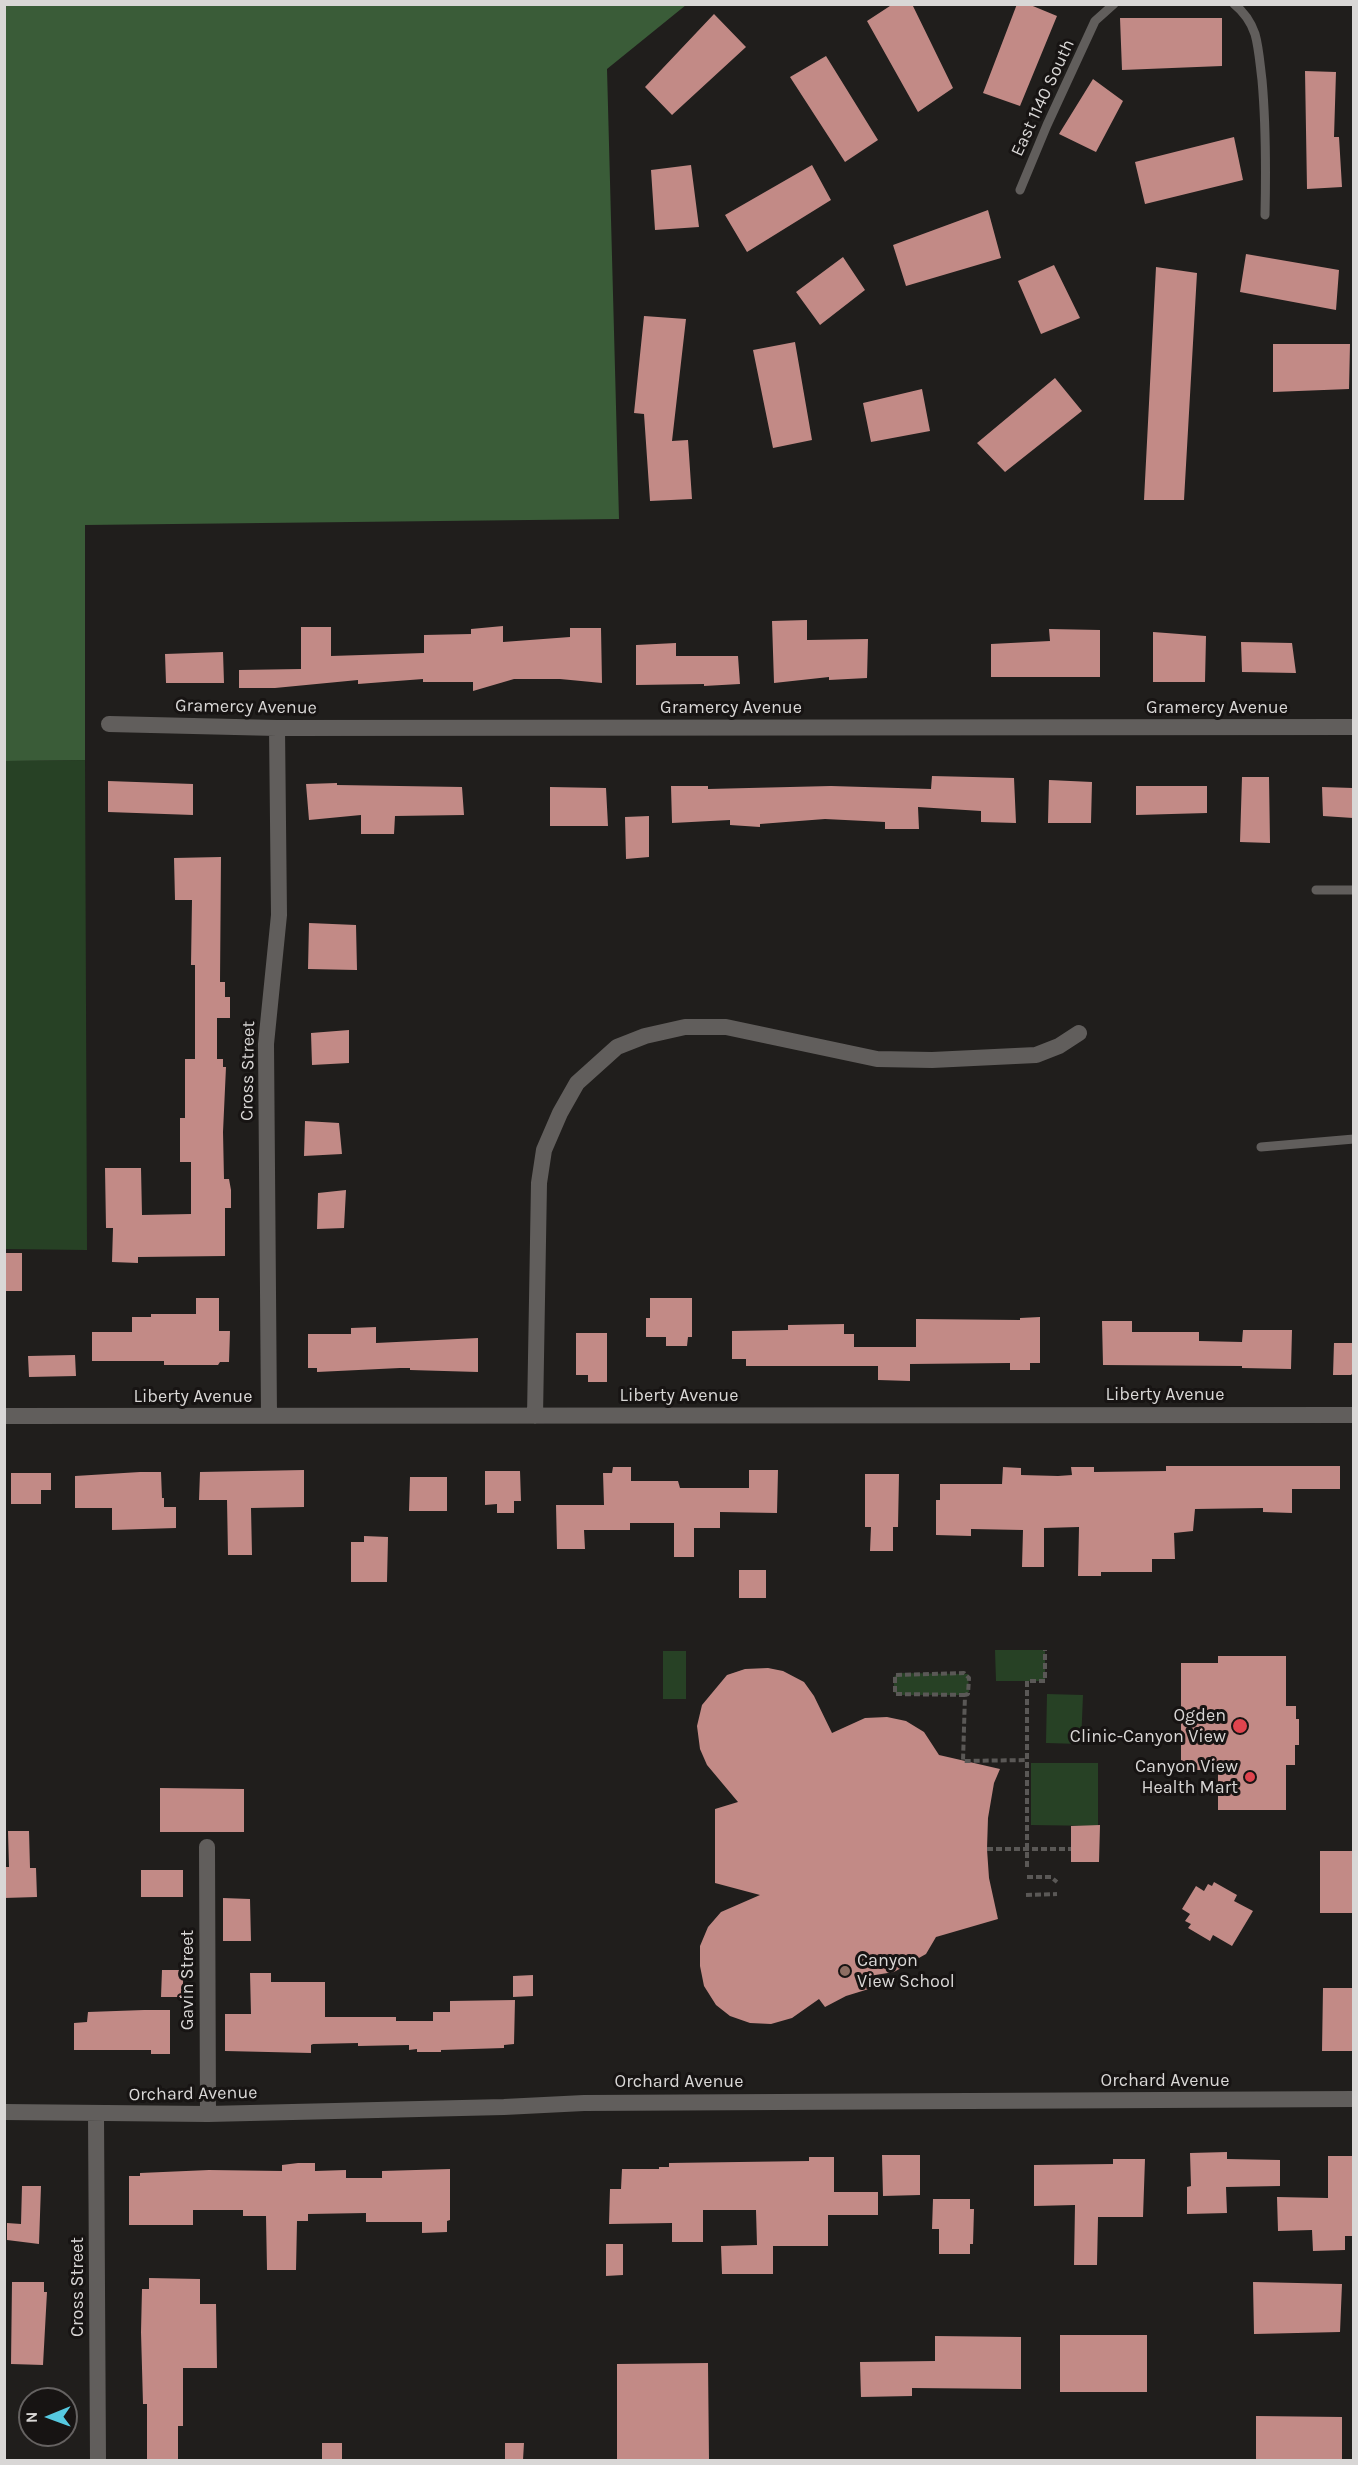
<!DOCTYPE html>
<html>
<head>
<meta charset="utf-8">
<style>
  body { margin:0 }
  #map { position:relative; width:1358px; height:2465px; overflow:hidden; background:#201e1c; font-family:Karla,sans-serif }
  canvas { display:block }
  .frame { position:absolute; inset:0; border:6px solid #d9d7d6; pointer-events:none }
  .north { position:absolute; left:18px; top:2387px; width:60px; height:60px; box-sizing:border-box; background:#171413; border:2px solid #656261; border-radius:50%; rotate:269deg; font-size:16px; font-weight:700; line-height:24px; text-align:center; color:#d9d7d6 }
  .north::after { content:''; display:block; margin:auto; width:21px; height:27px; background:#56c9e0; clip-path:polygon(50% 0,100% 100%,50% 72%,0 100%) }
</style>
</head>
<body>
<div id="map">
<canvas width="1358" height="2465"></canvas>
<div class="frame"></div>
<div class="north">N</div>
</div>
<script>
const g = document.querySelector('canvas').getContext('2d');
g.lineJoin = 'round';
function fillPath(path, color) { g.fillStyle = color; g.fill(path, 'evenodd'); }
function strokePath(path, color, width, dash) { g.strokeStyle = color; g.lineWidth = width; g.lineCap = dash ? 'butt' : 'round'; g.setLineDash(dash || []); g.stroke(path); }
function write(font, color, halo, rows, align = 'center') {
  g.font = font + ' Karla,sans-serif'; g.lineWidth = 6; g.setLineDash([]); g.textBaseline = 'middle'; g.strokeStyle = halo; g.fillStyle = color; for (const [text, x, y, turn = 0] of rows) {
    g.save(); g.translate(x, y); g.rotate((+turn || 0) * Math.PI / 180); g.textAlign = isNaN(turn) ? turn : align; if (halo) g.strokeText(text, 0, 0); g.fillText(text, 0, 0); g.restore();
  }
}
fillPath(new Path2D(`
  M85,760L87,1250L5,1249L4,761Z
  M995,1650H1045V1681H996Z
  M663,1651H686V1699H663Z
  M898,1673L968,1674L969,1692L965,1695H898L894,1692V1677Z
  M1047,1694L1083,1695L1081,1744L1046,1743Z
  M1031,1763H1098V1826L1031,1825Z`), '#274125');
fillPath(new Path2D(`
  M5,4L686,5L607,69L619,519L85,525V760L5,761Z`), '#3a5c38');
fillPath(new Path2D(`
  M893,4H912L953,88L918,112L867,21Z
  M1017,4H1028L1057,16L1020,106L983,93Z
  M714,14L746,47L672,115L645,87Z
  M1120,18H1222V66L1122,70Z
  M826,56L878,140L845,162L790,77Z
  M1305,71L1336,72L1334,137H1339L1342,187L1307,189Z
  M1093,79L1123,101L1096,152L1059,134Z
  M1234,137L1243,180L1145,204L1135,162Z
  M691,165L699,227L655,230L651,170Z
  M812,165L831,200L747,252L725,215Z
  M988,210L1001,258L906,286L893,245Z
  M1246,254L1339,270L1336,310L1240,292Z
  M843,257L865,290L820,325L796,292Z
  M1054,265L1080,318L1041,334L1018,281Z
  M1156,267L1197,273L1184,500H1144Z
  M644,316L686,319L672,441L688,440L692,499L650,501L644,414L634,413Z
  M795,342L812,440L773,448L753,350Z
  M1273,344H1350L1349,389L1273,392Z
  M1055,378L1082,411L1005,472L977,443Z
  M922,389L930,431L871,442L863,403Z
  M807,620V640L868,639L867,678L829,680V677L774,683L772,621Z
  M503,626V642L570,637V628H601L602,683L560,679H514L473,691V682H423V679L358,684V680L275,688H239V670L301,669V627H331V656L424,653V635L471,634V629Z
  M1049,629L1100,630V677H991V644L1050,641Z
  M1153,632L1206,636L1205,682H1153Z
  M1241,642L1292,643L1296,673L1242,672Z
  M676,643V656H738L740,684L704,686V684L636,685V645Z
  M223,652L224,683H166L165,654Z
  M932,776L1014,778L1016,823L981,822V811L918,807L919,829H885V822L825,819L760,824V827L730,825V820L672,823L671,786H708V789L831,786L931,789Z
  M1242,777H1269L1270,843L1240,842Z
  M1049,780L1092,782L1091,823H1048Z
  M108,781L193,784V815L108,812Z
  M337,783V785L462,787L464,815L395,816L394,834H361V815L309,820L306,784Z
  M1136,786H1207V813L1136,815Z
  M550,787L606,788L608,826H550Z
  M1322,787L1353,788V818L1323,816Z
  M649,816V857L626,859L625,817Z
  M221,857L220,982H225V997H230V1018H217V1059H223V1067H226L223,1132L224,1179H229L231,1190V1208H225V1256L138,1257V1263L112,1262L113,1228H106L105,1168H141L142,1215L191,1214V1162H180V1118H185V1059H195V965H191L192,900H175L174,858Z
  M309,923L356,925L357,970L308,969Z
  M349,1030V1063L312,1065L311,1033Z
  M305,1121L339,1123L342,1154L304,1156Z
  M346,1190L344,1228L317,1229L318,1193Z
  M4,1253H22V1291H4Z
  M196,1298H219V1331H230L229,1362H220L218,1365H164V1361H92V1332H132V1317H151V1314H196Z
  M650,1298H692V1337H688L687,1346H666V1337H646V1318H650Z
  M1040,1317V1363H1030V1370H1010V1363L910,1364V1381L878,1380V1366H746V1359H732V1331L788,1330V1325L844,1324V1334H854V1347H916V1319L1020,1320V1318Z
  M1102,1321H1132V1332H1199V1341L1242,1342L1243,1330H1292L1291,1369L1242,1368V1366L1103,1365Z
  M376,1327V1343L478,1338V1372L410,1370V1368H400L317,1372V1368H308V1334H351V1328Z
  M576,1333H607V1382H588V1375H576Z
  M1334,1343H1353V1373L1351,1375H1333Z
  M75,1355L76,1376L29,1377L28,1356Z
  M1166,1466H1340V1489H1292V1513L1263,1512V1508L1195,1509L1193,1531L1174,1533L1175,1559H1152V1572H1101V1576H1078L1079,1527L1044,1528V1567H1022L1023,1530L971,1529V1536L936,1535V1500H940V1484H1002L1003,1467L1021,1468V1475L1058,1476L1072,1475L1071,1467H1094V1472L1166,1471Z
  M613,1467H631V1481H678L680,1488H749V1470H778L777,1513L720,1512V1528H694V1557H674V1523H630V1530H584L585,1549H557L556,1505H604L603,1473H612Z
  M304,1470V1507L251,1508L252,1555H228L227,1500H199L200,1472Z
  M485,1471H520L521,1501H514V1513H497V1504L485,1505Z
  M140,1472H161L162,1498H164V1507H176V1528L112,1530V1508H75V1476Z
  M11,1473H51V1490H41V1504H11Z
  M865,1474H899L898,1527H893V1551H870L871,1527H865Z
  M410,1477H447V1511H409Z
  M364,1536L388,1537L387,1582H351V1542H364Z
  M739,1570H766V1598H739Z
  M1218,1656H1286V1706H1296V1719H1299V1745H1295V1765H1286V1810H1218V1770H1181V1663H1218Z
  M768,1668L783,1671L804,1682L814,1696L832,1733L865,1718L887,1717L906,1721L924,1732L939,1755L1000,1769L994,1783L988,1818L987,1849L989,1878L998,1919L936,1937L926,1954L894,1972L869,1976L872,1988L846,1996L825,2007L819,1999L792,2018L771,2024L750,2023L730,2016L716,2005L704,1986L700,1966V1946L708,1927L721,1912L760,1895L715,1883V1809L738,1802L707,1765L700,1749L697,1726L702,1705L727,1675L745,1669Z
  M160,1788L244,1789V1832H160Z
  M1100,1825L1099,1862H1071V1826Z
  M8,1831H29L30,1868H36L37,1897L4,1898V1867H9Z
  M1320,1851H1353V1913H1320Z
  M141,1870H183V1897H141Z
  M1214,1882L1237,1895L1234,1901L1253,1911L1232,1946L1213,1935L1210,1941L1188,1928L1191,1924L1185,1921L1190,1914L1182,1909L1196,1886L1204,1891L1208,1884L1212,1886Z
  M223,1898L250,1899L251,1941H223Z
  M162,1970H183V1997H161Z
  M250,1973H271V1982H325V2017H396V2021H433V2012H450V2001L515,2000L514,2044L504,2045V2048L441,2050V2052H417V2049L409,2050V2045L358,2046V2043L313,2044L311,2045V2053L225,2051V2014H251Z
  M533,1975V1996L513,1997V1976Z
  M1323,1988H1353V2051H1322Z
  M144,2010H170V2054H151V2050H74V2023L87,2022L88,2012Z
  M1227,2152V2159L1280,2160V2186L1226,2187L1227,2213L1187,2214V2187L1191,2186L1190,2153Z
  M882,2155H920V2195L883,2196Z
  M1328,2156H1352L1353,2236H1345V2250L1313,2251L1312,2230L1278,2231L1277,2197L1328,2198Z
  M809,2157H834V2192H878V2215H828V2246H773V2274H722L721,2246L757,2245L756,2210H703V2242H672V2223L609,2224L610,2189H621L622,2169H659V2167H669V2163L809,2161Z
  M1113,2159H1145L1143,2217H1098L1097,2265H1074L1075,2205L1034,2206V2165L1113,2164Z
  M298,2163H315V2171L346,2170V2178H382V2171L450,2169V2220L447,2221V2232L422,2233V2222H366V2213L308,2214V2221H297L296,2270H267L266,2216H243V2210H193V2225H129V2176H140V2173L209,2170L282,2171V2165Z
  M22,2186H41L39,2244L7,2240V2223L21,2224Z
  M933,2199H970V2209H974L973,2244H970V2254H939V2229H932Z
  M606,2244H623V2275L606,2276Z
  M149,2278L200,2279V2304H216L217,2368H183V2426H178V2460H147V2404H143L141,2332L142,2289H149Z
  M12,2282H44V2292H47L43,2365L11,2364Z
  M1253,2282L1342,2284L1340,2332L1254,2334Z
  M1060,2335H1147V2392H1060Z
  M935,2336L1021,2337V2389L912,2388V2396L861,2397L860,2362L935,2361Z
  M708,2363L709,2460H617V2364Z
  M1256,2416L1342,2417V2460H1256Z
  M322,2443H342V2460H322Z
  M505,2443H524L523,2460H505Z`), '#c28a86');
strokePath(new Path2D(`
  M965,1695L895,1694V1675L964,1673L969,1678L968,1694L965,1695L963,1761L1027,1760
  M987,1849H1071
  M1027,1867V1681H1045V1650
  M1027,1877H1051L1057,1882
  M1026,1895L1057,1894`), '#5a5856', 4, [6, 3]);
strokePath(new Path2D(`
  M1234,4C1244,12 1251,22 1255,34C1259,48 1260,65 1262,80C1266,125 1266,170 1265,215
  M1020,190L1047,125L1095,21L1114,4
  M1316,890H1354
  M1261,1147L1354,1139`), '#615e5c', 9);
strokePath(new Path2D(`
  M109,724L277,728L1354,727
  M4,1416L1354,1415
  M269,1416L266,1044L279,915L277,728
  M535,1416L539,1183L544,1150L560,1113L577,1083L617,1047L645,1036L685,1027H726L877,1059L932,1060L1036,1055L1059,1046L1079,1033
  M207,1847L208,2114
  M4,2112L208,2114L504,2107L584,2103L1354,2099
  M96,2114L98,2460`), '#615e5c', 16);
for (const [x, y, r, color] of [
  [1240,1726,8,"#e0444e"],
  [1250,1777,6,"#e0444e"],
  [845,1971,6,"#8d6e63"]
]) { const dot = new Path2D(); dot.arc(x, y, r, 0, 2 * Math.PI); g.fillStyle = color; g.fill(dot); strokePath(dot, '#171413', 2); }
write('18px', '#d9d7d6', '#171413', [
  ["East 1140 South",1043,98,-65],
  ["Gramercy Avenue",246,707,1],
  ["Gramercy Avenue",731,708],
  ["Gramercy Avenue",1217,708],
  ["Cross Street",248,1071,-89],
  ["Liberty Avenue",1165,1395],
  ["Liberty Avenue",679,1396],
  ["Liberty Avenue",193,1397],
  ["Gavin Street",188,1980,-90],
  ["Orchard Avenue",1165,2081],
  ["Orchard Avenue",679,2082],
  ["Orchard Avenue",193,2094,-1],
  ["Cross Street",78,2287,-90]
]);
write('18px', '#d9d7d6', '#171413', [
  ["Ogden",1226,1716],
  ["Clinic-Canyon View",1226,1737],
  ["Canyon View",1238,1767],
  ["Health Mart",1238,1788],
  ["Canyon",857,1961,"left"],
  ["View School",857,1982,"left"]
], 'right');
</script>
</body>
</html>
